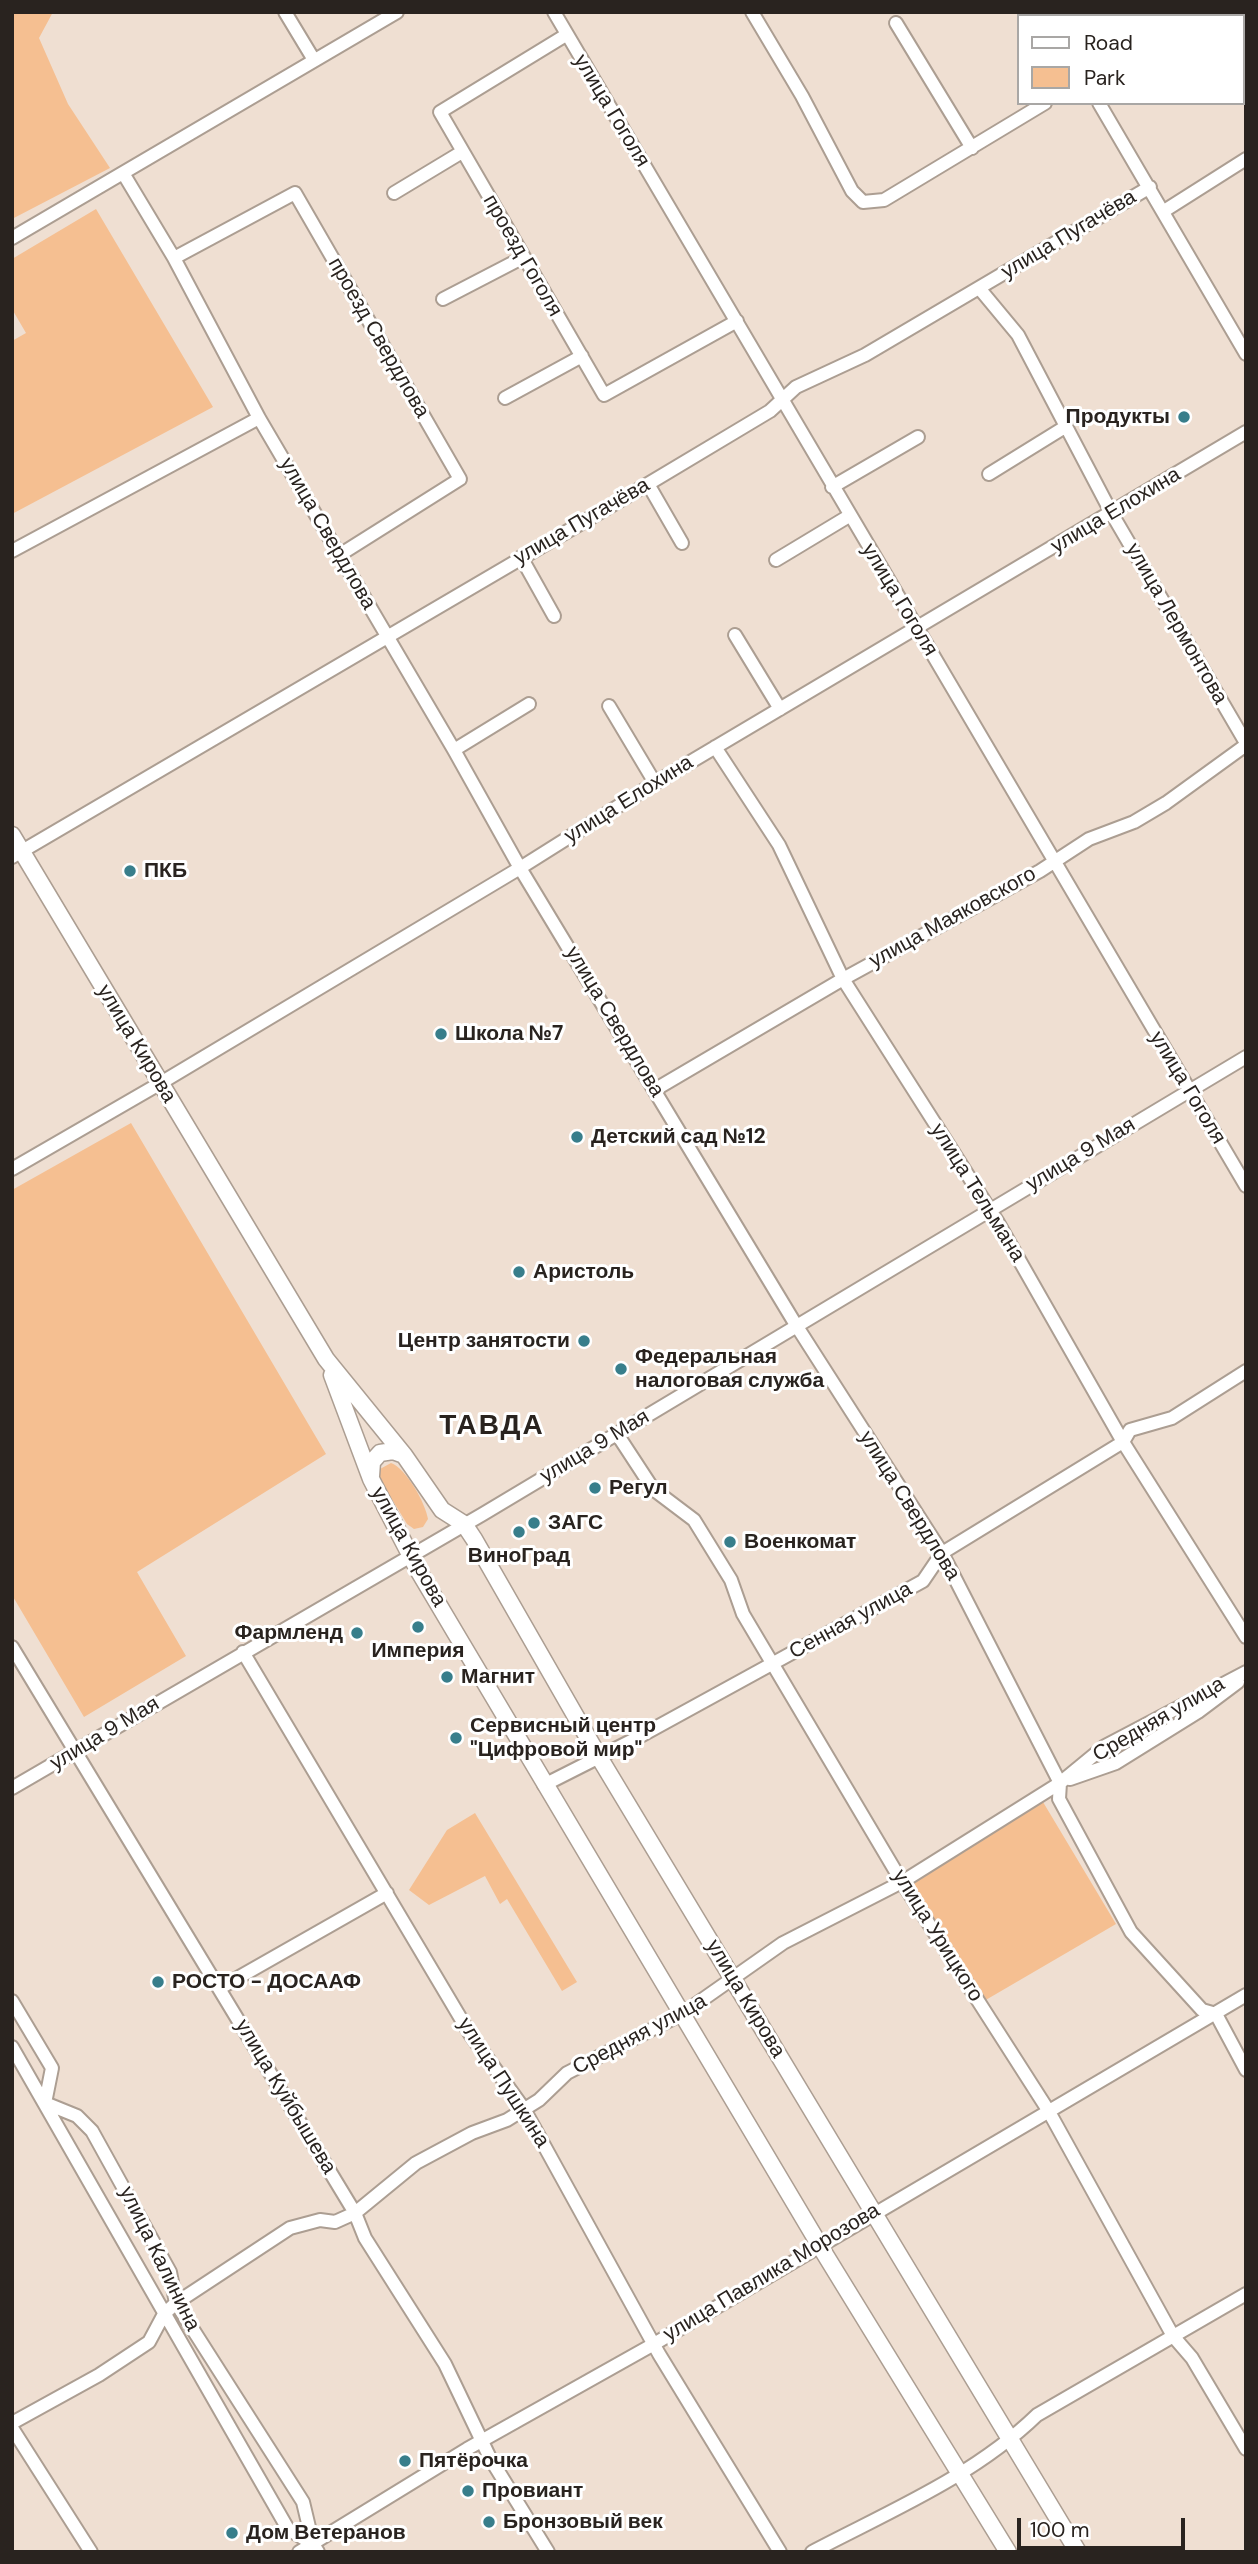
<!DOCTYPE html>
<html>
<head>
<meta charset="utf-8">
<style>
  body { margin:0 }
  #map { position:relative; width:1258px; height:2564px; overflow:hidden; background:#efdfd2; font-family:"DM Sans",sans-serif }
  canvas { display:block }
  .frame { position:absolute; inset:0; border:14px solid #29231f; pointer-events:none }
  .legend { position:absolute; left:1017px; top:14px; width:228px; height:91px; box-sizing:border-box; background:#fff; border:2px solid #a9a7a5; margin:0; padding:9px 12px; list-style:none; font-size:21px; color:#29231f }
  .legend li { display:flex; align-items:center; gap:14px; height:35px }
  .legend b { width:35px; border:2px solid #a9a7a5 }
  .scale { position:absolute; left:1017px; top:2518px; width:168px; height:32px; box-sizing:border-box; border:4px solid #29231f; border-top:0; padding-left:9px; font-size:21px; line-height:24px; white-space:nowrap; color:#29231f; -webkit-text-stroke:5px #fff; paint-order:stroke }
</style>
</head>
<body>
<div id="map">
<canvas width="1258" height="2564"></canvas>
<div class="frame"></div>
<ul class="legend">
<li><b style="height:9px;background:#fff"></b>Road</li>
<li><b style="height:19px;background:#f5bf91"></b>Park</li>
</ul>
<div class="scale">100 m</div>
</div>
<script>
const g = document.querySelector('canvas').getContext('2d');
g.lineJoin = 'round';
function fillPath(path, color) { g.fillStyle = color; g.fill(path, 'evenodd'); }
function strokePath(path, color, width, dash) { g.strokeStyle = color; g.lineWidth = width; g.lineCap = dash ? 'butt' : 'round'; g.setLineDash(dash || []); g.stroke(path); }
function write(font, color, halo, rows, align = 'center') {
  g.font = font + ' "DM Sans",sans-serif'; g.lineWidth = 6; g.setLineDash([]); g.textBaseline = 'middle'; g.strokeStyle = halo; g.fillStyle = color; for (const [text, x, y, turn = 0] of rows) {
    g.save(); g.translate(x, y); g.rotate((+turn || 0) * Math.PI / 180); g.textAlign = isNaN(turn) ? turn : align; if (halo) g.strokeText(text, 0, 0); g.fillText(text, 0, 0); g.restore();
  }
}
fillPath(new Path2D(`
  M12,12H53L39,38L68,104L110,168L12,219Z
  M96,209L213,407L12,514V341L26,333L12,309V259Z
  M131,1123L326,1454L137,1572L186,1656L84,1717L12,1595V1190Z
  M391,1463C406,1468 426,1504 428,1519L423,1527L414,1529L407,1524L379,1478L380,1469Z
  M1043,1802L1116,1924L984,2001L910,1883Z
  M475,1813L577,1982L562,1991L507,1899L500,1904L485,1876L429,1905L409,1890L447,1830Z`), '#f5bf91');
const minor = new Path2D(`
  M285,12L314,60
  M554,12L1246,1186
  M752,12L802,96L852,191L863,202L884,200L1045,103
  M1045,12L1047,16
  M1218,12L1220,16
  M896,23L972,148
  M566,35L440,112L604,395L737,321
  M1242,50L1246,56
  M1099,103L1246,354
  M123,173L174,258L259,418L454,750L520,868L796,1325L942,1553L1060,1783L1059,1799L1131,1932L1202,2010L1216,2014L1246,2070
  M394,193L462,152
  M1164,211L1246,159
  M12,238L397,12
  M174,258L295,193L460,479L341,554
  M979,288L1018,335L1112,514L1246,743
  M443,299L522,258
  M505,398L582,356
  M989,474L1065,427
  M648,484L682,543
  M832,487L918,437
  M12,551L259,418
  M521,557L554,616
  M776,560L849,516
  M735,635L780,709
  M609,706L655,783
  M715,747L779,845L843,979L997,1221L1123,1442L1246,1637
  M454,750L529,704
  M12,857L648,484L770,411L796,387L865,355L1150,187
  M656,1089L843,979L1040,871L1089,839L1134,822L1166,803L1246,745
  M12,1169L159,1084L520,868L655,783L1246,432
  M617,1434L653,1489L694,1520L731,1580L743,1614L902,1882L1048,2110L1173,2336L1192,2358L1246,2449
  M12,1647L355,2213L365,2238L445,2364L490,2458L548,2552
  M243,1652L470,2034L524,2109L659,2354L780,2552
  M1070,1779L1116,1763L1198,1712L1238,1682
  M544,1785L635,1739L923,1581L942,1553L1123,1442L1130,1430L1172,1418L1246,1371
  M12,1788L483,1514L1246,1057
  M220,1988L387,1893
  M12,2001L52,2068L45,2103L77,2116L92,2131L170,2272L176,2303L303,2502L313,2544
  M12,2047L288,2529L313,2544L318,2552
  M12,2423L99,2375L149,2342L164,2314L176,2303L290,2228L320,2220L335,2222L355,2213L416,2163L472,2133L507,2120L539,2100L567,2073L682,2014L783,1943L902,1882L1060,1783L1105,1746L1246,1672
  M12,2428L91,2552
  M299,2552L467,2449L654,2344L1246,1995
  M812,2552C890,2511 974,2476 1037,2415L1246,2294`);
const major = new Path2D(`
  M12,835L326,1359L404,1455L442,1510L464,1524L474,1539L599,1757L1078,2552
  M332,1375L371,1479L418,1570L826,2256L1008,2552
  M371,1476L372,1462L380,1453L393,1451L404,1455`);
strokePath(minor, '#ac9e92', 16);
strokePath(major, '#ac9e92', 19);
strokePath(minor, '#fff', 12);
strokePath(major, '#fff', 16);
for (const [x, y, r, color] of [
  [1184,417,7,"#387e8b"],
  [130,871,7,"#387e8b"],
  [441,1034,7,"#387e8b"],
  [577,1137,7,"#387e8b"],
  [519,1272,7,"#387e8b"],
  [584,1341,7,"#387e8b"],
  [621,1369,7,"#387e8b"],
  [595,1488,7,"#387e8b"],
  [534,1523,7,"#387e8b"],
  [519,1532,7,"#387e8b"],
  [730,1542,7,"#387e8b"],
  [418,1627,7,"#387e8b"],
  [357,1633,7,"#387e8b"],
  [447,1677,7,"#387e8b"],
  [456,1738,7,"#387e8b"],
  [158,1982,7,"#387e8b"],
  [405,2461,7,"#387e8b"],
  [468,2491,7,"#387e8b"],
  [489,2522,7,"#387e8b"],
  [232,2533,7,"#387e8b"]
]) { const dot = new Path2D(); dot.arc(x, y, r, 0, 2 * Math.PI); g.fillStyle = color; g.fill(dot); strokePath(dot, '#fff', 2.5); }
write('21px', '#29231f', '#fff', [
  ["улица Гоголя",611,111,59],
  ["улица Пугачёва",1069,235,-31],
  ["проезд Гоголя",522,256,60],
  ["проезд Свердлова",378,338,60],
  ["улица Елохина",1116,511,-31],
  ["улица Пугачёва",582,522,-30],
  ["улица Свердлова",327,534,60],
  ["улица Гоголя",899,600,59],
  ["улица Лермонтова",1176,624,60],
  ["улица Елохина",629,800,-32],
  ["улица Маяковского",953,918,-29],
  ["улица Свердлова",614,1022,59],
  ["улица Кирова",136,1044,59],
  ["улица Гоголя",1187,1088,59],
  ["улица 9 Мая",1081,1155,-31],
  ["улица Тельмана",977,1193,58],
  ["улица 9 Мая",595,1447,-31],
  ["улица Свердлова",909,1506,58],
  ["улица Кирова",408,1547,61],
  ["Сенная улица",851,1621,-29],
  ["Средняя улица",1159,1720,-30],
  ["улица 9 Мая",105,1734,-31],
  ["улица Урицкого",937,1936,58],
  ["улица Кирова",745,1999,59],
  ["Средняя улица",640,2035,-28],
  ["улица Пушкина",503,2083,57],
  ["улица Куйбышева",285,2097,59],
  ["улица Калинина",159,2259,64],
  ["улица Павлика Морозова",772,2273,-31]
]);
write('bold 21px', '#29231f', '#fff', [
  ["Продукты",1170,417,"right"],
  ["ПКБ",144,871],
  ["Школа №7",455,1034],
  ["Детский сад №12",591,1137],
  ["Аристоль",533,1272],
  ["Центр занятости",570,1341,"right"],
  ["Федеральная",635,1357],
  ["налоговая служба",635,1381],
  ["Регул",609,1488],
  ["ЗАГС",548,1523],
  ["Военкомат",744,1542],
  ["ВиноГрад",519,1556,"center"],
  ["Фармленд",343,1633,"right"],
  ["Империя",418,1651,"center"],
  ["Магнит",461,1677],
  ["Сервисный центр",470,1726],
  ["\"Цифровой мир\"",470,1750],
  ["РОСТО - ДОСААФ",172,1982],
  ["Пятёрочка",419,2461],
  ["Провиант",482,2491],
  ["Бронзовый век",503,2522],
  ["Дом Ветеранов",246,2533]
], 'left');
g.letterSpacing = '2px';
write('bold 28px', '#29231f', '#fff', [
  ["ТАВДА",492,1427]
]);
g.letterSpacing = '0px';
</script>
</body>
</html>
